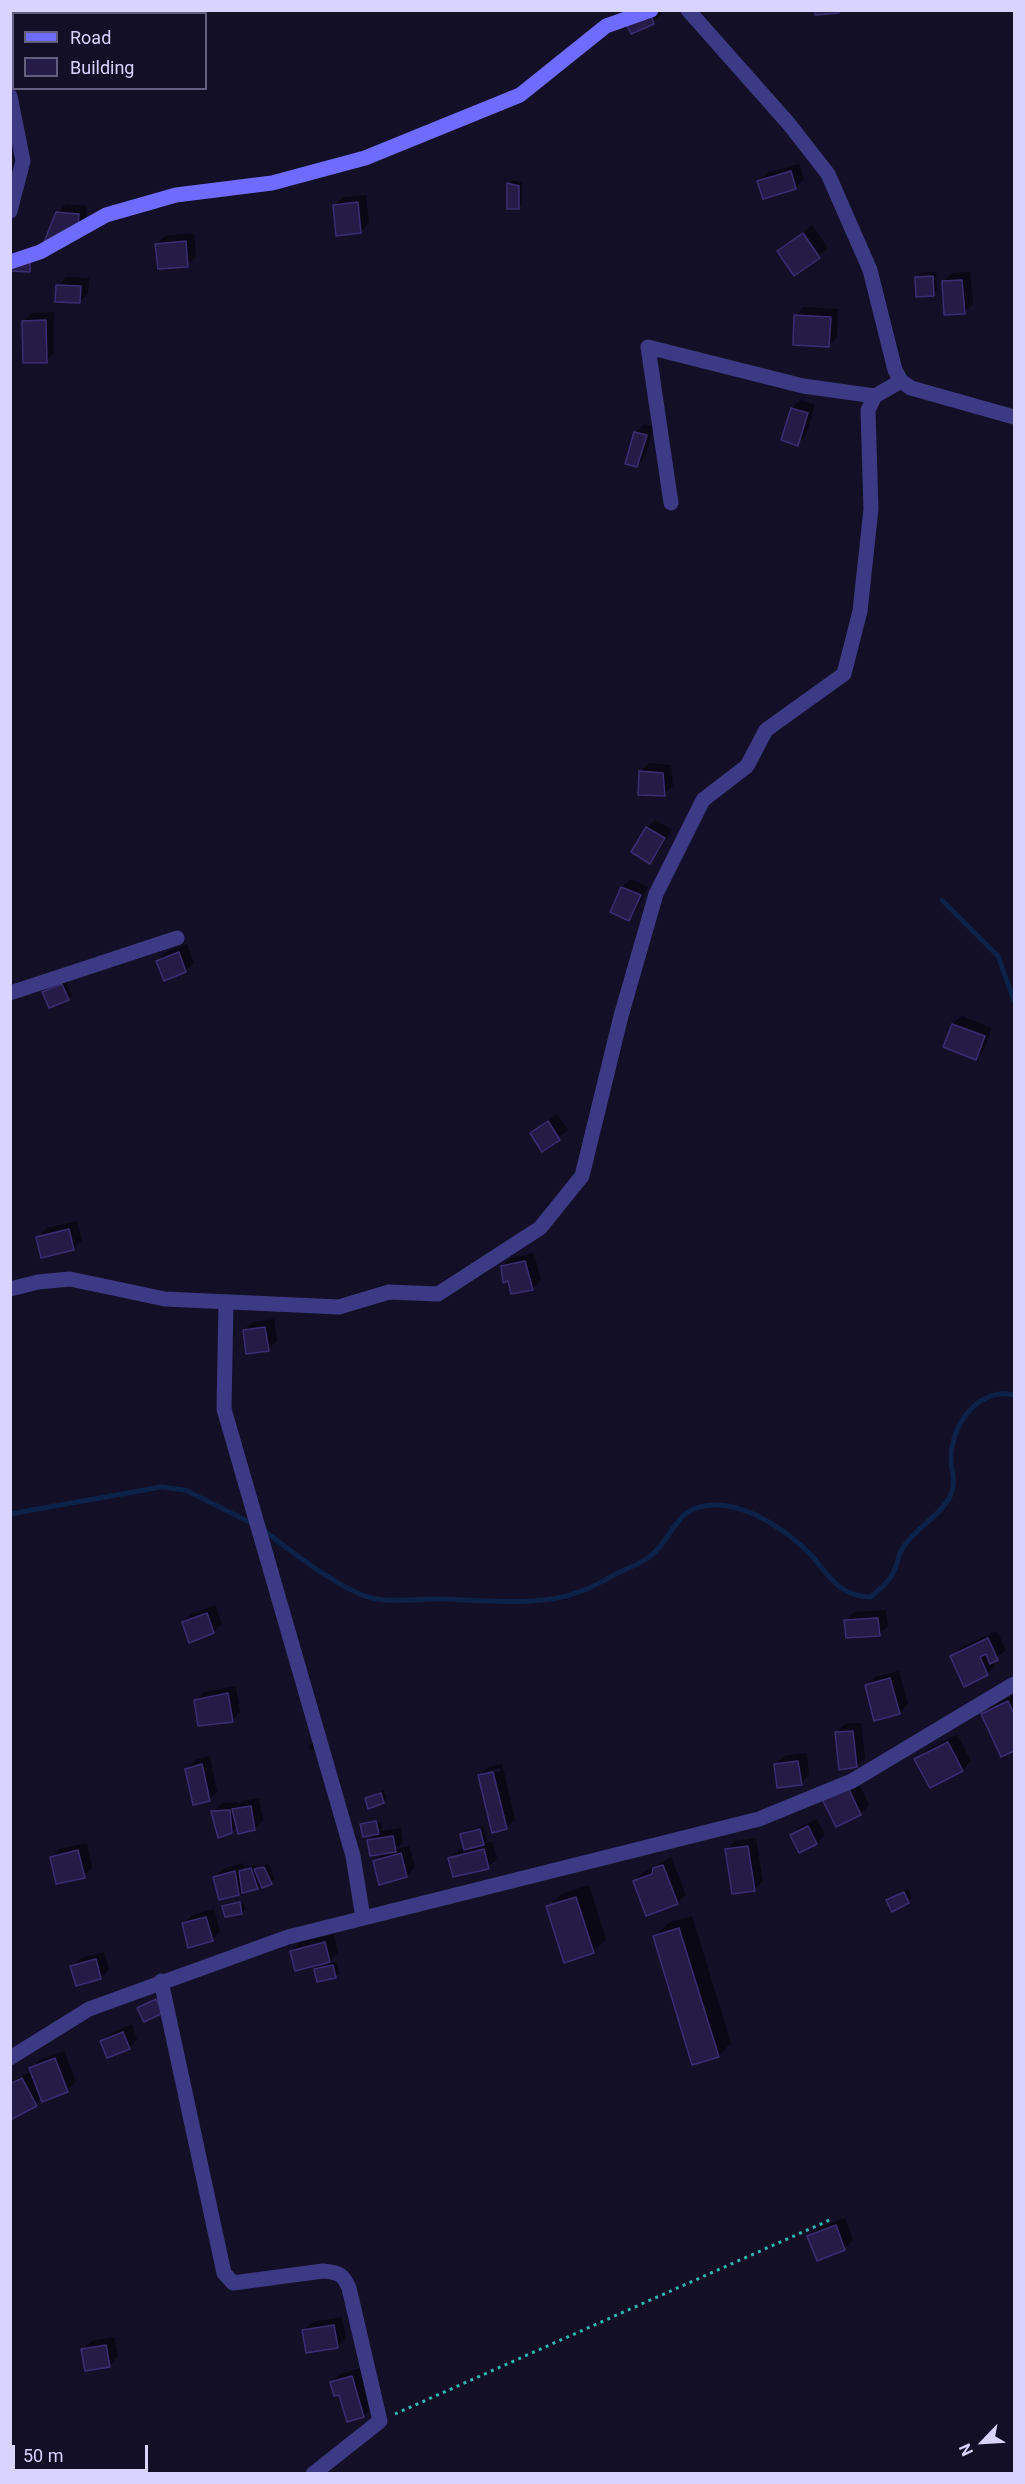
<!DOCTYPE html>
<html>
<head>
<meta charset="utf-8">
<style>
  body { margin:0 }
  #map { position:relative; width:1025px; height:2484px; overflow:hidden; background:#130f26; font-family:Roboto,sans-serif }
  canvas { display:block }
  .frame { position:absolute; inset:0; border:12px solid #d9d4ff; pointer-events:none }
  .legend { position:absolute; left:12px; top:12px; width:195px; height:78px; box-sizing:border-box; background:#130f26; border:2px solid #625e7d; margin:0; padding:8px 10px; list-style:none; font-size:18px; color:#d9d4ff }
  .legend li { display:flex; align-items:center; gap:12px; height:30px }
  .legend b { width:30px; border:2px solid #625e7d }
  .north { position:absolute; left:953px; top:2412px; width:60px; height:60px; -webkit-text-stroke:4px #130f26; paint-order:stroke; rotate:245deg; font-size:16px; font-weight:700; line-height:24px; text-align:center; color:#d9d4ff }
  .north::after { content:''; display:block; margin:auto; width:21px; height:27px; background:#d9d4ff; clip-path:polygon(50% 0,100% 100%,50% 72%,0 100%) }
  .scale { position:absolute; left:12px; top:2445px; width:136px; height:27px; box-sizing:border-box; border:3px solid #d9d4ff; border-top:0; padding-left:8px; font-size:18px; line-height:21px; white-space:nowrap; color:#d9d4ff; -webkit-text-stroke:4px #130f26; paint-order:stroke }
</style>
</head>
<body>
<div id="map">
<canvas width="1025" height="2484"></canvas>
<div class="frame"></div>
<ul class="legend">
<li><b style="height:8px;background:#6f6bff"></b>Road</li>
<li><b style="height:16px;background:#241b47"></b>Building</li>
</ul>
<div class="north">N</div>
<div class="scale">50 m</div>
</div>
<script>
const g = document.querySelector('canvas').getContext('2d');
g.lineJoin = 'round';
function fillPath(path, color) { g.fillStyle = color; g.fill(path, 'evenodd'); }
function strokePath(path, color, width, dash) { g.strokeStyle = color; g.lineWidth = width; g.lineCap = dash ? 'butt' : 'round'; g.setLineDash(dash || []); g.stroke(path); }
fillPath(new Path2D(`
  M631,10H661L662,14L654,22L631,32Z
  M799,164L804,179L795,188L759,181L767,173Z
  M512,180L522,183V204L519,208L509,184Z
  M366,195L369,223L361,232L334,206L343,197Z
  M66,204L87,206L85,227L57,213Z
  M812,225L828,248L795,274L779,251Z
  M194,233L196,257L187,265L157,244L165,236Z
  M936,272L937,290L933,294L917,277L921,273Z
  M970,272L973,304L964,312L943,282L952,273Z
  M66,277L89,278L88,293L80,302L58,286Z
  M804,307L838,309L837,337L829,345L796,315Z
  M54,312V353L46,361L23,321L32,313Z
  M800,400L815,405L806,435L798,444L792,408Z
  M644,424L654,427L645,457L637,466L636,433Z
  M649,763L671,765L673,786L664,794L640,772Z
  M655,820L672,830L658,853L650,862L647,828Z
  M631,879L648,887L637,910L629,919L612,911L622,887Z
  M187,944L194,963L185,971L158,961L166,952Z
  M66,981L72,995L68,999L44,993Z
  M962,1016L992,1028L984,1050L976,1058L945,1046L953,1024Z
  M557,1114L568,1130L542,1150L532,1133Z
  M77,1221L82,1240L73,1249L38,1237L47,1228Z
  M534,1253L541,1280L533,1289L512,1292L502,1266L511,1258Z
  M274,1319L277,1341L268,1349L244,1330L253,1322Z
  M215,1605L222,1624L213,1632L183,1622L192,1614Z
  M886,1610L888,1626L879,1634L846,1621L854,1612Z
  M997,1631L1006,1650L993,1660L995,1666L987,1674L952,1656L960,1648L985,1636L991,1648H994L988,1635Z
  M899,1671L908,1704L899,1713L866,1686L875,1677Z
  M236,1686L240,1712L232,1720L196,1700L204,1692Z
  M1014,1695V1749L1002,1755L983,1714L991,1706Z
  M861,1723L865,1758L857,1766L836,1733L845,1724Z
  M957,1734L971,1761L963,1770L930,1786L916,1759L925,1751Z
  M313,1742L319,1749L310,1751L309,1745Z
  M807,1753L809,1775L801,1783L776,1764L784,1756Z
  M210,1756L217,1792L209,1800L187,1769L195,1760Z
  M502,1764L515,1819L506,1828L480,1775L488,1767ZM500,1768L501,1771L488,1774V1771Z
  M857,1780L869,1805L861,1813L836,1825L824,1800Z
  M384,1790L387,1798L383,1802L366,1799Z
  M259,1798L263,1820L255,1829L237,1826L232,1832L213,1812L222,1803L238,1802V1805L242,1801Z
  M817,1819L825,1834L817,1843L800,1851L792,1836L800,1827Z
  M364,1822V1825L381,1822L382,1828L379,1831L401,1828L403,1842L396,1849L409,1846L415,1867L407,1876L380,1883L375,1862L384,1853L369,1840L376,1833L362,1825Z
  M483,1826L487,1840L484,1844L492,1841L497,1859L488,1867L450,1858L459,1850L465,1848L462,1835L466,1831Z
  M756,1838L763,1881L754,1890L727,1850L735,1841Z
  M87,1843L92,1868L84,1876L52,1857L60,1849Z
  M671,1857L686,1895L677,1903L634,1881L643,1873Z
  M243,1863L244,1868L255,1865L256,1869L268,1863L275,1879L258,1888L243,1890L239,1894L215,1877L223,1869Z
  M589,1885L606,1939L593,1952L548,1907L561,1894Z
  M908,1889L912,1898L893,1910L888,1900Z
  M244,1903L245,1909L242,1912L224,1907Z
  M214,1909L220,1931L212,1940L183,1924L192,1915Z
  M692,1916L731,2043L718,2056L655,1936L668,1923Z
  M334,1934L338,1952L330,1961L296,1969L291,1951L300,1942Z
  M104,1952L109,1969L101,1978L72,1967L81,1958Z
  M337,1962L339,1973L335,1977L316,1970L320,1966Z
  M132,2024L137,2039L129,2048L102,2041L111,2033Z
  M64,2051L76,2082L67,2090L42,2098L10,2118V2082L32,2071L39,2060Z
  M845,2218L853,2240L845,2248L818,2259L809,2237L818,2228Z
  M342,2317L346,2338L337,2347L304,2330L313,2322Z
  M114,2337L118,2357L109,2366L83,2349L92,2341Z
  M360,2368L372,2408L363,2416L331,2382L340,2374Z`), '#0007');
strokePath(new Path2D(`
  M942,900L998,956L1014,1000
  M10,1514L161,1487L185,1490L253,1524
  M263,1530C294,1553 327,1580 362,1595C385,1604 411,1599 434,1599C479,1599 538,1608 579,1592C592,1588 604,1580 616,1574C626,1569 639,1564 648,1558C676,1538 672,1505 716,1505C749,1505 789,1532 811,1555C829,1576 840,1597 871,1597C878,1590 890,1582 893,1573C900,1559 896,1555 908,1541C920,1526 941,1514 950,1497C957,1483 951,1471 951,1457C952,1423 979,1387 1014,1395`), '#0c2248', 5);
const building = new Path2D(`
  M649,10L654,24L631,34L624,19Z
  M815,10H839V13L815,15Z
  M791,171L796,189L763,199L757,181Z
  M507,183L519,186V209H507Z
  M358,202L361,233L336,236L333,205Z
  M56,212L79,214L77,237L40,252Z
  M803,233L820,258L794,276L777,251Z
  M186,241L188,267L158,269L155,244Z
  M12,261L30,262V272L11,271Z
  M933,276L934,296L916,297L915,277Z
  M962,280L965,314L944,315L942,281Z
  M56,285L81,286L80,303L55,302Z
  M794,315L831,317L829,347L793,345Z
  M46,320L47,363H23L22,321Z
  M791,408L808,413L798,446L781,440Z
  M634,432L647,435L637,467L625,464Z
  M639,771L663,773L665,796L638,795Z
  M646,827L665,838L650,864L631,852Z
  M621,887L641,895L629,921L610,912Z
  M179,952L186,972L164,981L156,961Z
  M62,984L69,1000L49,1008L42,992Z
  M952,1024L985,1036L976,1060L943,1047Z
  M548,1121L560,1140L542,1152L530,1133Z
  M69,1229L74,1250L41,1258L36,1237Z
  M525,1261L533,1290L511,1294L508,1281L503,1283L501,1266Z
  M265,1327L269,1351L246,1354L243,1330Z
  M207,1613L214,1633L189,1643L182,1622Z
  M878,1618L880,1636L846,1638L844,1620Z
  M988,1638L998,1660L990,1664L986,1654L980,1657L988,1675L964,1687L950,1656Z
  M890,1678L900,1714L874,1721L865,1685Z
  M228,1693L233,1722L198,1726L194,1700Z
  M1008,1701L1014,1714V1751L1001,1757L981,1714Z
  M853,1731L857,1767L839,1770L835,1732Z
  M948,1742L963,1771L930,1788L914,1759Z
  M798,1761L802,1785L777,1788L774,1764Z
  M202,1764L210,1801L193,1805L185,1769Z
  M493,1772L507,1829L492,1833L478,1775Z
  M848,1787L861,1815L836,1827L822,1799Z
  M381,1793L384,1803L368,1809L365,1798Z
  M251,1806L255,1830L238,1834L232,1809Z
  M230,1810L232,1833L218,1838L211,1811Z
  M376,1821L379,1834L363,1837L360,1824Z
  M808,1826L817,1844L799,1853L790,1835Z
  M480,1829L484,1845L464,1850L460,1834Z
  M393,1836L396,1852L370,1856L367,1840Z
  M748,1846L755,1891L732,1894L725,1849Z
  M484,1849L489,1869L453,1877L448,1858Z
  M78,1850L85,1878L56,1884L50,1857Z
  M401,1853L407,1877L379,1885L373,1861Z
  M663,1865L678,1904L646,1916L633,1881L652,1874L653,1868Z
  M264,1867L272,1884L262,1888L254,1869Z
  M251,1868L258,1889L242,1893L239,1871Z
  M235,1871L239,1895L219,1900L213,1877Z
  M904,1892L909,1903L892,1912L886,1900Z
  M576,1897L594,1953L564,1963L546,1906Z
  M240,1902L242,1914L225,1917L222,1906Z
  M206,1917L213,1941L188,1948L182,1923Z
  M679,1928L719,2057L692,2065L653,1936Z
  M325,1942L330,1962L295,1971L290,1951Z
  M96,1959L101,1979L76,1986L70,1966Z
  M333,1965L336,1978L317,1982L314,1969Z
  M156,1999L163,2013L144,2022L137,2008Z
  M123,2032L130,2049L107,2058L100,2041Z
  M55,2058L68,2092L42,2102L29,2068Z
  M22,2078L37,2106L10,2120V2084Z
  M836,2225L845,2250L817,2261L807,2236Z
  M334,2325L338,2348L306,2353L302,2330Z
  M106,2345L110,2367L85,2371L81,2349Z
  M352,2376L364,2417L347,2422L339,2395L334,2396L330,2382Z`);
fillPath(building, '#241b47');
strokePath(building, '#3b2d73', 1.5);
strokePath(new Path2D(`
  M395,2414L832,2219`), '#2fb8b0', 3, [3, 4.5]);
strokePath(new Path2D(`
  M688,10L789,124L828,174L870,270L895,370L901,381L911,388L1014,417
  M10,96L23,161L10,211
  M671,503L648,347L803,386L875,396
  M10,993L177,938
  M10,1289L38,1282L70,1279L165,1299L339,1307L389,1292L438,1294L540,1228L582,1176L621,1016L656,894L703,800L747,766L766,730L844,674L860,611L871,509L868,410L875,396L901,381
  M226,1302L224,1409L353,1856L363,1918
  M161,1981L224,2273L233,2283L323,2271C338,2272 343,2274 349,2288L380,2421L313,2474
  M10,2058L89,2009L288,1937L759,1819L852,1781L1014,1684`), '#3d3a85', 15);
strokePath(new Path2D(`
  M10,262L40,252L106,215L176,195L272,183L365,158L520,95L606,26L651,10`), '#6f6bff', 15);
</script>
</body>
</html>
